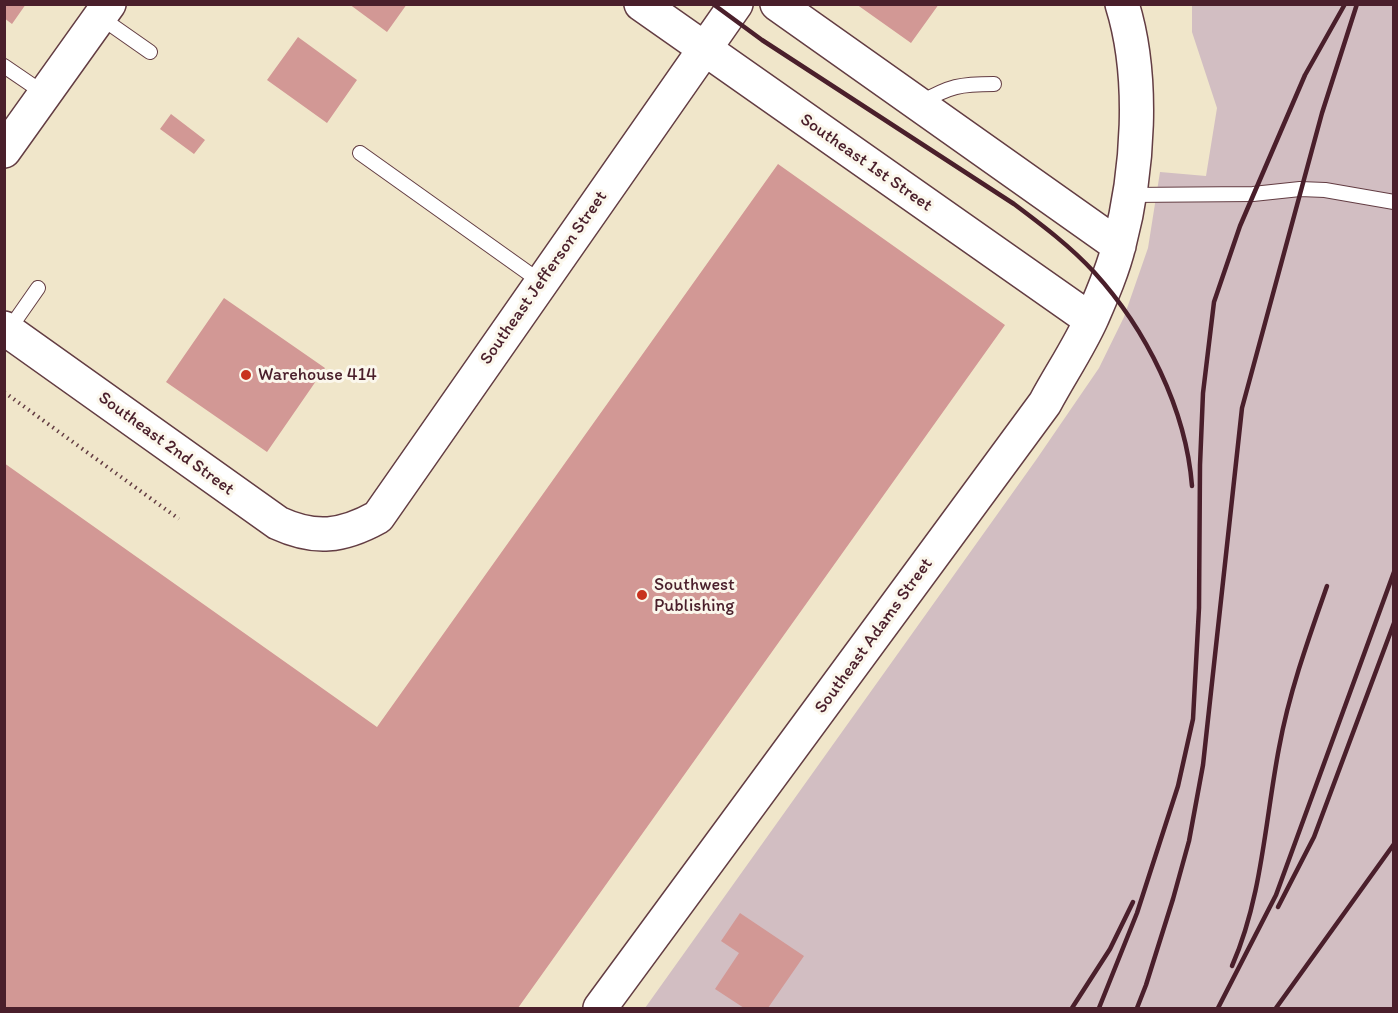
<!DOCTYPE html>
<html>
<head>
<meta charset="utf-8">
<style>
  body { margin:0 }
  #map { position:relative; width:1398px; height:1013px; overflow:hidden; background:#f0e6ca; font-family:Itim,sans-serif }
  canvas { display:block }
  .frame { position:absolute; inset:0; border:6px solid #4a1f2b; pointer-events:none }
</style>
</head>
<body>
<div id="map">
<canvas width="1398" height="1013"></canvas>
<div class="frame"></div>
</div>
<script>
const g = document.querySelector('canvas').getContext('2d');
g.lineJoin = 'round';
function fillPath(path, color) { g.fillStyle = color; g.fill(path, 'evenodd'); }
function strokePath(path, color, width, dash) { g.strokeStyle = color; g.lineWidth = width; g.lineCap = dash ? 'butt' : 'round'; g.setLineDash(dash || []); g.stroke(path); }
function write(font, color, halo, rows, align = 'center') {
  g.font = font + ' Itim,sans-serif'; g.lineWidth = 6; g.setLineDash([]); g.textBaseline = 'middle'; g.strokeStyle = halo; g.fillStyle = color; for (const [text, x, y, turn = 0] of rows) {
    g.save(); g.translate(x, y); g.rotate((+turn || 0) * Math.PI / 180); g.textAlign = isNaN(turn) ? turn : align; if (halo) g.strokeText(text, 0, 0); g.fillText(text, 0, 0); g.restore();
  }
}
fillPath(new Path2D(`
  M1192,5H1393V1008H645L1036,460L1099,368L1124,317L1148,248L1160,172L1206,176L1217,108L1192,32Z`), '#d2bec2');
fillPath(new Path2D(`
  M4,4H26L12,24L4,18Z
  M349,4H407L387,32Z
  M856,4H939L911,43Z
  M298,37L357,80L327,123L267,80Z
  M171,114L205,140L194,154L160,129Z
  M778,164L1005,325L518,1008H4V463L377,727Z
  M224,298L325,368L267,452L166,382Z
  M740,913L804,956L768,1008H744L715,989L739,953L721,941Z`), '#d29895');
const service = new Path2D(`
  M100,17L150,52
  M4,66L45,94
  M920,103C950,86 960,84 994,84
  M360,153L541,282
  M1129,195L1253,194L1300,189L1325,190L1394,202
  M8,331L38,288`);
const tertiary = new Path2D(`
  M641,4L1091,320
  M777,4L1119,246
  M4,151L109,4
  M4,328L278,523C315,540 342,537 378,517L736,4
  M600,1008L1045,403C1060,375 1079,347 1092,318C1102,295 1113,270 1119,245C1138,173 1145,77 1122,4`);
strokePath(service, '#633d43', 16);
strokePath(tertiary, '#633d43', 36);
strokePath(new Path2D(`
  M4,392L179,519`), '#633d43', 4, [1.5, 4.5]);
strokePath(service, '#fff', 14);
strokePath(tertiary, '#fff', 33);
strokePath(new Path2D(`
  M713,4L762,40L1014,204C1042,225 1070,246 1094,272C1146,329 1186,409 1192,486
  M1278,907L1314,837L1394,623
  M1232,966C1262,898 1265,821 1279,748C1289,693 1308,640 1327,586
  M1072,1008L1110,949L1133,902
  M1099,1008L1137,913L1178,786L1193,719L1199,608L1200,465L1203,393L1214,302L1240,226L1305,75L1345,4
  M1137,1008L1146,985L1173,899L1189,841L1203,765L1242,408L1322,113L1357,4
  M1218,1008L1276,895L1394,572
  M1276,1008L1394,844`), '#4a1f2b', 4.5);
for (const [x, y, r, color] of [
  [246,375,6,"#c8321e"],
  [642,595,6,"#c8321e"]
]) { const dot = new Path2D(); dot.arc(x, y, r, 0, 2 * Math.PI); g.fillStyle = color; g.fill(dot); strokePath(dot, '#fbf7ec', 2); }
write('18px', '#4a1f2b', '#fbf7ec', [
  ["Southeast 1st Street",866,163,35],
  ["Southeast Jefferson Street",544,278,-55],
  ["Southeast 2nd Street",166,444,36],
  ["Southeast Adams Street",874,636,-54]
]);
write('18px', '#4a1f2b', '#fbf7ec', [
  ["Warehouse 414",258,375],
  ["Southwest",654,585],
  ["Publishing",654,606]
], 'left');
</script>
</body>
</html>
